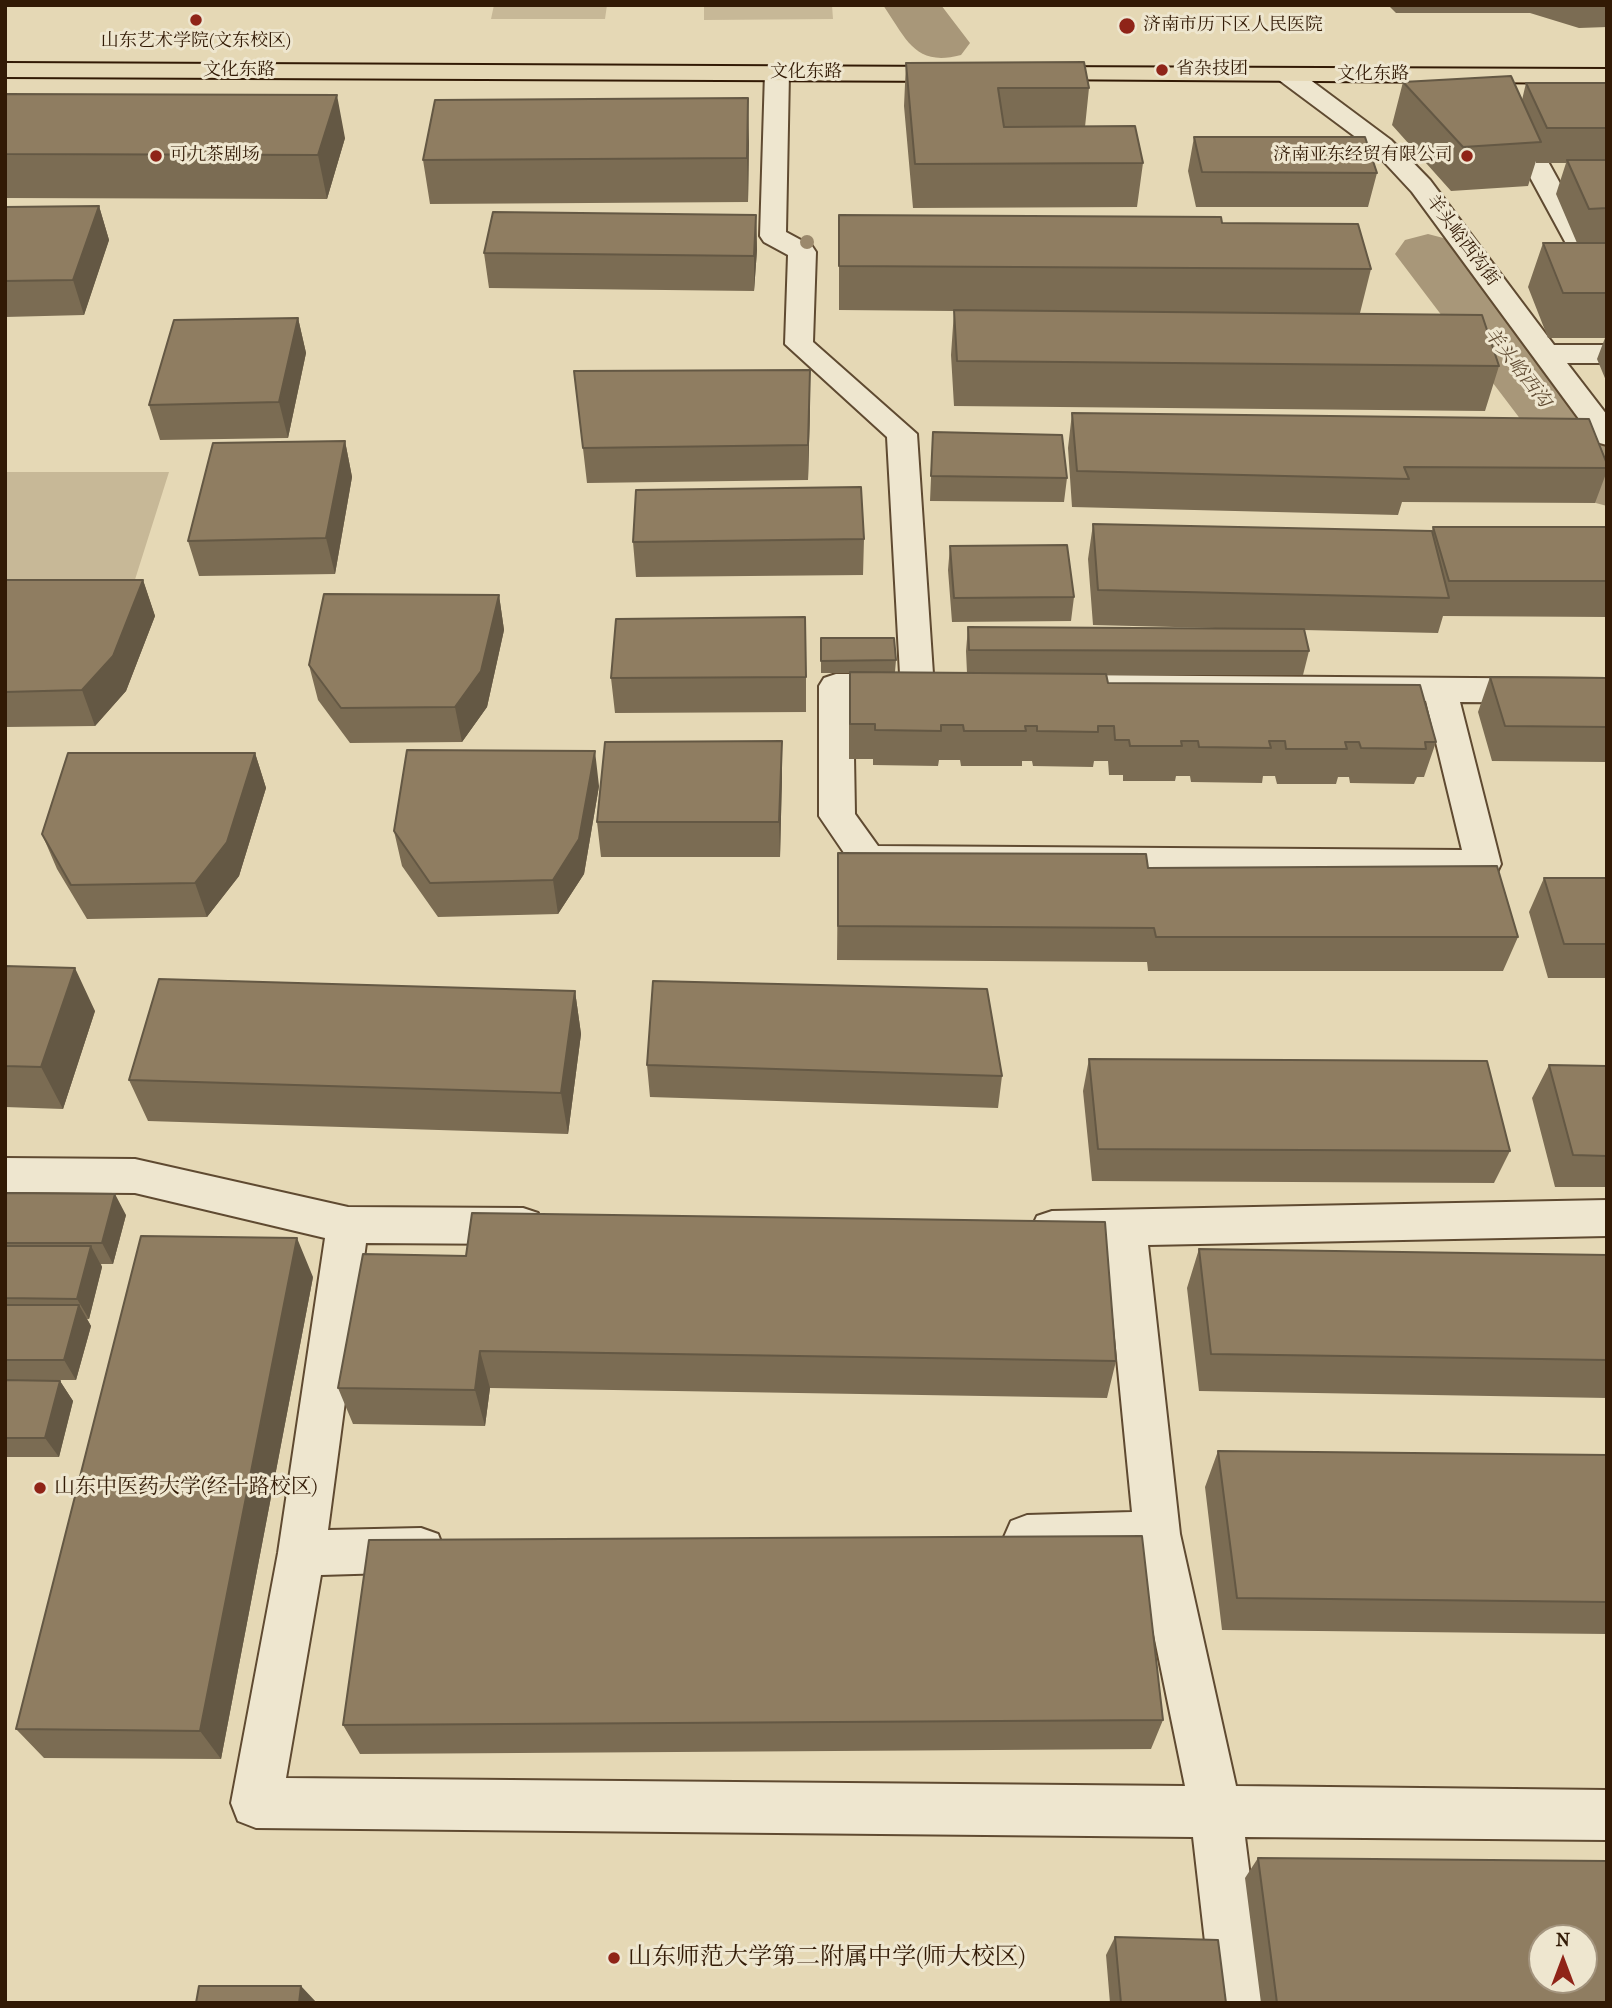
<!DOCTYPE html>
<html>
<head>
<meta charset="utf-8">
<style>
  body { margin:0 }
  #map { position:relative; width:1612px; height:2008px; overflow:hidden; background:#e5d8b5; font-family:"IM FELL French Canon",serif }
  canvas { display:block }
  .frame { position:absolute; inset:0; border:7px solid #321a05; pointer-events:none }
  .north { position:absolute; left:1528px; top:1924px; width:70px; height:70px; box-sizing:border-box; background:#eee6cf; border:2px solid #a3947e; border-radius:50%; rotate:0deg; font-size:19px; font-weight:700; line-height:28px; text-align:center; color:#321a05 }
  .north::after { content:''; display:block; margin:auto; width:24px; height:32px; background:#8f2418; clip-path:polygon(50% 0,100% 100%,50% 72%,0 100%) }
</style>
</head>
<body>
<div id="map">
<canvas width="1612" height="2008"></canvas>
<div class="frame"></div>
<div class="north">N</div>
</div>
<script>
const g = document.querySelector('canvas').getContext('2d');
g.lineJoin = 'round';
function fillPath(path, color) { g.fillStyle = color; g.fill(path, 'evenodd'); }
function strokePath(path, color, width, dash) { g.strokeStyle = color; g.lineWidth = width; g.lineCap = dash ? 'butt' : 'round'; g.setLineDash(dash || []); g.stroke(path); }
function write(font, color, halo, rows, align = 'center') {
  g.font = font + ' "IM FELL French Canon","Noto Serif SC",serif'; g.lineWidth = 6; g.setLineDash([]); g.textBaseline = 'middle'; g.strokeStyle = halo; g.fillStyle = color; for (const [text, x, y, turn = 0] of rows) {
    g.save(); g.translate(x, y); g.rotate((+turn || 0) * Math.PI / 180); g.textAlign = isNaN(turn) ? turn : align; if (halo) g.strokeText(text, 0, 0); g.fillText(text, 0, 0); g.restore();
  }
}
fillPath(new Path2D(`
  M494,5H607L605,19H491Z
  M704,5H832L833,19L704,20Z
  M5,472H169L132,589H5Z`), '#c7b897');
fillPath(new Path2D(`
  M883,5H941L970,43L961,55C915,67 907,40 883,5Z
  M1428,234L1451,240L1607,434V506L1581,499L1395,254L1405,240Z`), '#a89779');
const minor = new Path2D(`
  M777,66L786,68L789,73L786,232L812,246L816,252L813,342L917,434L933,674L1607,679V703L1460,702L1501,864L1496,874L1483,878L868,872L855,869L819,816V686L824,678L836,674H900L887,437L785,344L788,255L764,242L760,236L765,73L768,68ZM853,697L1426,701L1462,850L878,846L855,814Z
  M1288,68L1297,70L1391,140L1430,180L1554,345H1607V363H1567L1607,415V445L1596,442L1412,192L1373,150L1279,80L1276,75L1279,70Z
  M1511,110L1520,113L1524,118L1599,254H1607V270L1580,268L1576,262L1498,118L1502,113Z
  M5,1158L135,1159L348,1207L523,1208L538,1213L544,1226L538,1239L523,1244L366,1243L328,1530L421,1528L438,1534L444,1550L438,1566L421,1572L321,1575L286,1778L1185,1786L1138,1557L1027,1559L1011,1553L1004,1537L1011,1521L1027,1515L1132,1512L1106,1246L1052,1247L1037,1242L1031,1229L1037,1216L1052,1211L1607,1200V1236L1148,1245L1180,1534L1236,1786L1607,1790V1840L1245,1837L1266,2003H1212L1193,1837L256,1828L238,1821L231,1803L278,1553L325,1238L135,1193L5,1192Z`);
const major = new Path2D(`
  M5,63L959,67L968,69L971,74L968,79L959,81L5,77Z
  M1036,67L1607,69V83L1027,79L1024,74L1027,69Z`);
strokePath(minor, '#5f4a31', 4);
strokePath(major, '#321a05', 4);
fillPath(minor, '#eee6cf');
fillPath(major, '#e5d8b5');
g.fillStyle = '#9b896c';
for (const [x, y] of [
  [807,242]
]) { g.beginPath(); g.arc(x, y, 7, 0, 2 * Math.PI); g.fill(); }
fillPath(new Path2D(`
  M1388,5H1607V27L1579,28L1530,13H1396Z
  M906,63L1089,88L1085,127L1143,163L1137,207L913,208L904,106Z
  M1403,82L1522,100L1526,83H1607V383L1597,359L1605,338H1548L1528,287L1543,243H1577L1556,194L1566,163H1536V161L1528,186L1451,191L1392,125Z
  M5,94L345,138L327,199L5,198Z
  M1194,137L1377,173L1368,207H1196L1188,171Z
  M749,142L748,202L430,204L423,160Z
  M99,206L109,240L84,315L5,317V207Z
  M756,215L757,250L754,291L489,288L484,253Z
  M839,215L1222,223L1371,269L1360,313L1499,366L1485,411L954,406L951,355L954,311L839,310Z
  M298,318L306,353L288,438L160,440L149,405Z
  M574,371L810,405L808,480L587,483Z
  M1072,413L1607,464V471L1595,503L1402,502L1398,515L1072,507L1068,448Z
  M933,432L1067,478L1064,502L930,501Z
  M345,441L352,477L335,574L199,576L188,541Z
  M1093,524L1432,531L1433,527H1607V617L1443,616L1438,633L1304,630L1309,651L1303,675H1107L1108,683L1436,742L1424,777H1417L1414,784L1350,783L1349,777H1338L1336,784H1277L1275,776H1263L1262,783L1191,782L1190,776H1176L1175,781H1123V775H1109L1108,761H1094L1093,767L1033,766L1032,761H1022V766H961L960,760H939L938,766L873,765V759H849V673H821V638L896,660L895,672L967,673L966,651L968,627L1256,629L1093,625L1088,559Z
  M864,539L863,575L636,577L633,542Z
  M950,546L1074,597L1071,621L952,622L948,570Z
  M5,580H143L155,616L126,691L95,726L5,727Z
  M499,595L504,630L487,707L462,742L350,743L318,700L309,665Z
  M806,677V712L615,713L611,678Z
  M1490,677L1607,678V762L1492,761L1478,712Z
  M255,753L266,788L239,876L207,917L87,919L57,869L42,834Z
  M782,776L780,857H601L597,822Z
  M599,786L584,874L558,914L438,917L402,866L394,831Z
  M838,853L1148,868L1518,937L1503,971H1148L1147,962L837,960Z
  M1544,878H1607V978H1548L1529,912Z
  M5,966L95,1011L63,1109L5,1107Z
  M575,991L581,1034L568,1134L148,1121L129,1080Z
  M1089,1059L1510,1151L1494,1183L1092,1181L1083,1091Z
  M647,1065L1002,1076L998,1108L650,1097Z
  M1549,1065L1607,1066V1187H1555L1532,1098Z
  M5,1193L126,1215L113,1264H101L102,1267L89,1319H87L91,1326L76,1380H5Z
  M1199,1249L1607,1255V1398L1199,1391L1187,1288Z
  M363,1254L1116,1361L1107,1398L490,1388L485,1426L353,1424L338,1388Z
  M313,1277L221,1759L44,1758L16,1729Z
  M5,1380L60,1381L73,1401L59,1457H5Z
  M1218,1451L1607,1455V1634L1222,1630L1205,1487Z
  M1163,1720L1151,1749L360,1754L343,1725Z
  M1258,1858L1607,2003H1261L1245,1878Z
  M1115,1937L1226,2003H1110L1106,1955Z`), '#7b6c53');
fillPath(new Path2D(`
  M337,95L345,138L327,199L318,155Z
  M748,98L749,142L748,202L747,158Z
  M99,206L109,240L84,315L73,280Z
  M756,215L757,250L754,291V256Z
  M298,318L306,353L288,438L279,402Z
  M810,370V405L808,480V445Z
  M345,441L352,477L335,574L326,538Z
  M143,580L155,616L126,691L95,726L82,690Z
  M499,595L504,630L487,707L462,742L455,707Z
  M782,741V776L780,857L779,822Z
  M595,751L599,786L584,874L558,914L553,880Z
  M255,753L266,788L239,876L207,917L195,883Z
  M75,968L95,1011L63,1109L41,1067Z
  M575,991L581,1034L568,1134L561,1093Z
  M115,1194L126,1215L113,1264L102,1243Z
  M297,1238L313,1277L221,1759L200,1731Z
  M91,1246L102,1267L89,1319L77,1299Z
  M79,1305L91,1326L76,1380L64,1360Z
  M480,1351L490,1388L485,1426L475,1390Z
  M60,1381L73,1401L59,1457L45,1438Z
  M301,1986L317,2003H299Z`), '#645844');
const building = new Path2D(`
  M1084,62L1089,88H998L1004,127L1135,126L1143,163L915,164L906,63Z
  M1511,76L1541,142L1463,147L1403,82Z
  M1526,83H1607V128H1547Z
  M5,94L337,95L318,155L5,154Z
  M748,98L747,158L423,160L435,100Z
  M1194,137H1365L1377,173L1202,172Z
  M1567,160H1607V208L1589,209Z
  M99,206L73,280L5,281V207Z
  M493,212L756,215L754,256L484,253Z
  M839,215L1221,217L1222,223L1358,224L1371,269L839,266Z
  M1543,243H1607V293H1563Z
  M954,310L1482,315L1499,366L957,361Z
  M298,318L279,402L149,405L174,320Z
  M810,370L808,445L583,448L574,371Z
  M1072,413L1589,419L1607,464V468L1404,467L1409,479L1077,471Z
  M933,432L1062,435L1067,478L931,476Z
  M345,441L326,538L188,541L213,443Z
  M861,487L864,539L633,542L636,490Z
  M1093,524L1432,531L1449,598L1098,590Z
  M1433,527H1607V581H1449Z
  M1067,545L1074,597L954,598L950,546Z
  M5,580H143L113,656L82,690L5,692Z
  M324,594L499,595L481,671L455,707L341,708L309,665Z
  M805,617L806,677L611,678L616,619Z
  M968,627L1304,629L1309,651L969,650Z
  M821,638H894L896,660L821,661Z
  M850,672L1106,674L1108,683L1420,685L1436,742H1425L1426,749L1361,748L1359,742H1345L1347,749H1286L1285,741H1269L1271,748L1199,747L1198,741H1181L1182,746H1130L1129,740H1115L1114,726H1098V732L1037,731V726H1025L1026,731H964L963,725H941V731L875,730V724H850Z
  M1490,677L1607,678V727L1505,726Z
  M782,741L779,822H597L605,742Z
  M407,750L595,751L579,839L553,880L430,883L394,831Z
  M68,753H255L227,842L195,883L71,885L42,834Z
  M838,853L1146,854L1148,868L1497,866L1518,937H1156L1154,928L838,926Z
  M1544,878H1607V944H1564Z
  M5,966L75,968L41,1067L5,1066Z
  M159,979L575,991L561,1093L129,1080Z
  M653,981L987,989L1002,1076L647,1065Z
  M1089,1059L1487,1061L1510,1151L1098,1149Z
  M1549,1065L1607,1066V1156L1573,1155Z
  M5,1193L115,1194L102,1243H5Z
  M472,1213L1105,1222L1116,1361L480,1351L475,1390L338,1388L363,1254L466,1256Z
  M141,1236L297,1238L200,1731L16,1729Z
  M5,1246H91L77,1299L5,1298Z
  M1199,1249L1607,1255V1360L1211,1354Z
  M5,1305H79L64,1360H5Z
  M5,1380L60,1381L45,1438H5Z
  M1218,1451L1607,1455V1602L1237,1598Z
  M1142,1536L1163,1720L343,1725L369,1540Z
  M1258,1858L1607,1861V2003H1277ZM1542,1938H1584V1980H1542Z
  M1115,1937L1218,1940L1226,2003H1121Z
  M199,1986H301L299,2003H196Z`);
fillPath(building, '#8f7d61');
strokePath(building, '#645844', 2);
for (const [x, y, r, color] of [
  [196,20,7,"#8f2418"],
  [1127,26,9,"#8f2418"],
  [1162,70,7,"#8f2418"],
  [156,156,7,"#8f2418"],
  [1467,156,7,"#8f2418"],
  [40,1488,7,"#8f2418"],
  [614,1958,7,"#8f2418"]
]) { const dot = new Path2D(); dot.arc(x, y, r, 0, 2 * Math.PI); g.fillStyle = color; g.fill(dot); strokePath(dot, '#eee6cf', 2.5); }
write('18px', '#321a05', '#eee6cf', [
  ["济南市历下区人民医院",1143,26],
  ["山东艺术学院(文东校区)",196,42,"center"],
  ["省杂技团",1176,70],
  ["可九茶剧场",170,156],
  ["济南亚东经贸有限公司",1453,156,"right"]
], 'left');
write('18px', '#321a05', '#eee6cf', [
  ["文化东路",239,71],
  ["文化东路",806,73],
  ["文化东路",1373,75],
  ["羊头峪西沟街",1462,241,53]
]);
write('italic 19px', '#614c33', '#eee6cf', [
  ["羊头峪西沟",1517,368,52]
]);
write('21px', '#321a05', '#eee6cf', [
  ["山东中医药大学(经十路校区)",54,1488]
], 'left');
write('24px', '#321a05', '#eee6cf', [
  ["山东师范大学第二附属中学(师大校区)",628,1958]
], 'left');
</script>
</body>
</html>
